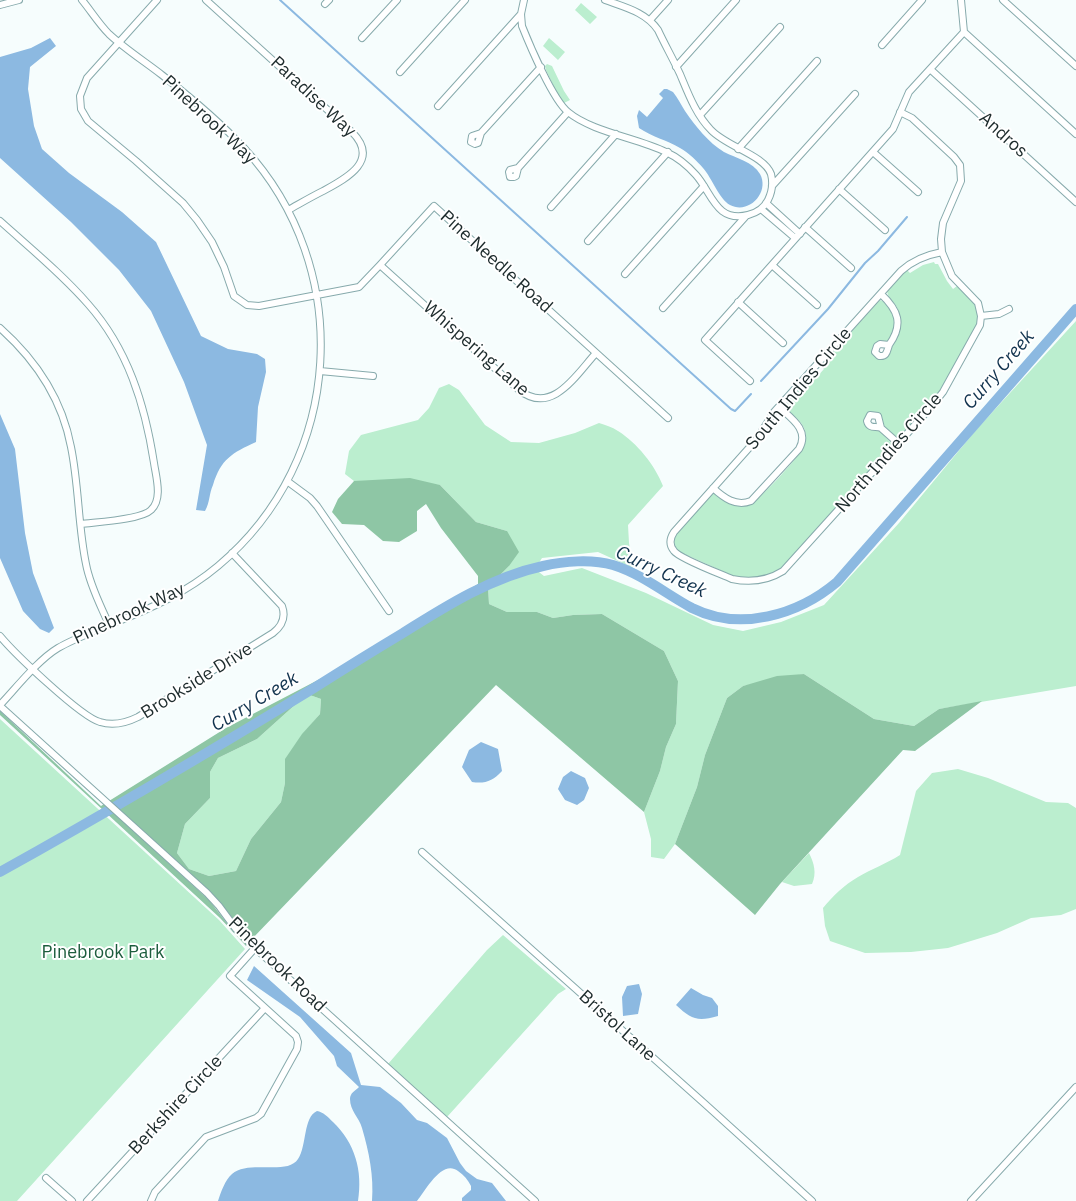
<!DOCTYPE html>
<html>
<head>
<meta charset="utf-8">
<style>
  body { margin:0 }
  canvas { display:block; background:#f6fdfd }
</style>
</head>
<body>
<canvas width="1076" height="1201"></canvas>
<script>
const g = document.querySelector('canvas').getContext('2d');
g.lineJoin = 'round';
function fillPath(path, color) { g.fillStyle = color; g.fill(path, 'evenodd'); }
function strokePath(path, color, width, dash) { g.strokeStyle = color; g.lineWidth = width; g.lineCap = dash ? 'butt' : 'round'; g.setLineDash(dash || []); g.stroke(path); }
function write(font, color, halo, rows, align = 'center') {
  g.font = font + ' "IBM Plex Sans",sans-serif'; g.lineWidth = 4; g.setLineDash([]); g.textBaseline = 'middle'; g.strokeStyle = halo; g.fillStyle = color; for (const [text, x, y, turn = 0] of rows) {
    g.save(); g.translate(x, y); g.rotate((+turn || 0) * Math.PI / 180); g.textAlign = isNaN(turn) ? turn : align; if (halo) g.strokeText(text, 0, 0); g.fillText(text, 0, 0); g.restore();
  }
}
fillPath(new Path2D(`
  M581,3L597,17L590,24L575,10Z
  M549,38L565,52L558,60L543,46Z
  M547,64L552,66L564,91L570,100L564,103L557,93L546,70L545,66Z
  M934,262L935,264H938L947,281L953,289L957,286C972,299 977,301 978,323L936,397L899,438C889,435 882,424 878,414L865,421L879,430L893,445L789,563L778,572L755,579L738,578L682,553L677,550L674,542L675,535L711,495L715,493L724,500L752,503C762,497 799,457 804,446C806,442 807,436 805,431C803,421 792,415 786,408V404L810,377L814,380L824,369L820,365L880,300C896,305 898,328 889,340C886,345 878,348 873,352L886,356C896,341 907,322 895,304C891,299 888,298 887,291L907,270L910,273L923,265Z
  M1076,321V686L939,709L914,726L874,719L804,674L743,686L727,698L705,755L697,787L675,844L664,859L651,857V839L644,812L660,771L666,747L676,724L678,681L664,651L602,614L573,615L553,618L537,612H507L489,604L488,587L509,566L507,531L476,522L440,485L354,481L345,474L349,451L361,435L418,420L429,408L439,388L449,384L459,390L485,425L511,442L539,443L575,433L599,423C605,425 612,427 618,431C637,443 655,465 663,486L628,525L629,543L633,568L598,552L542,558L535,569L544,576L582,568L646,593L713,625L743,631L781,622L824,605L899,523L976,430Z
  M307,694L321,699L320,714L302,735L286,759L285,783L281,802L251,839L236,871L209,876L189,869L177,853L185,824L210,798V772L218,758L257,739Z
  M0,719L219,920L245,949L17,1201H0Z
  M958,769L988,778L1046,802L1068,803L1076,808V909L1061,915L1031,918L997,933L948,948L911,952L865,953L830,941L825,926L823,908C833,896 844,885 858,877C871,869 886,864 900,855L916,791L932,773Z
  M809,853C814,863 817,873 812,884L794,886L782,882Z
  M503,935L566,989L558,994L447,1117L388,1064L487,950Z`), '#bbeecf');
fillPath(new Path2D(`
  M410,478L440,485L476,522L507,531L519,552L509,566L488,587L489,604L507,612H537L553,618L573,615L602,614L664,651L678,681L676,724L666,747L660,771L644,812L496,685L251,940L238,927L214,896L109,801L226,728L339,669L478,584V576L441,528L426,504L417,511V531L399,542L383,541L364,525L342,524L332,512L338,499L354,481ZM307,694L321,699L320,714L302,734L285,759V783L281,802L251,839L236,871L209,876L189,869L177,853L185,824L210,798V772L218,758L257,739Z
  M804,674L874,719L914,726L939,709L982,701L915,751L903,750L780,884L755,915L675,844L697,787L705,755L727,698L743,686L777,676Z
  M0,711L101,806L104,804L209,900L233,931L247,944L246,946L220,918L0,715Z`), '#8ec6a5');
fillPath(new Path2D(`
  M50,38L56,46L30,67L28,89L34,126L42,149L69,173L122,212L156,242L201,336L228,349L257,354L265,359L266,372L258,407L256,442C232,453 221,459 213,485C209,494 210,502 205,511L196,510L207,445L184,382L151,311L119,270L71,222L0,158V57L31,48Z
  M664,89H667L673,92C678,98 681,105 685,111C696,127 708,142 724,152C736,158 753,162 760,174C770,192 749,215 730,205C719,199 712,178 703,168C697,161 689,153 680,148C667,140 652,137 639,128L637,116L639,110L647,117L663,98L659,94Z
  M0,414L15,449L25,533L33,573L54,628L49,633L40,629L23,611L0,558Z
  M481,742L498,749L502,771C493,781 485,784 472,782L462,767L469,750Z
  M571,771L585,778L589,788L584,800L577,805L565,800L558,789L563,777Z
  M254,966L351,1053L361,1085L380,1087L401,1103L417,1120L427,1123L447,1138L460,1163L466,1171L477,1179L492,1183L506,1201H462V1198L471,1190V1186C468,1180 464,1175 458,1171C442,1159 426,1190 417,1201H372C374,1176 369,1152 362,1128C359,1117 350,1111 350,1099C350,1093 355,1091 359,1087L337,1066L334,1056L300,1017L247,980Z
  M639,984L642,994L638,1014L623,1016L622,997L627,986Z
  M691,988L703,995L712,998L718,1006V1016C697,1022 691,1019 676,1005Z
  M317,1111C323,1112 328,1117 333,1122C355,1143 363,1171 358,1201H218C221,1192 225,1180 232,1174C249,1159 287,1176 298,1159C307,1146 303,1117 317,1111Z`), '#8cb9e1');
strokePath(new Path2D(`
  M280,0L731,409L735,411L737,409L751,394
  M761,381L828,309L865,263L878,251L907,217`), '#8cb9e1', 2);
strokePath(new Path2D(`
  M0,872C106,813 211,751 314,688C344,669 373,651 403,633C446,606 492,577 543,566C564,561 592,559 613,565C642,574 666,594 692,608C740,632 798,615 837,582L1076,309`), '#8cb9e1', 10);
const minor = new Path2D(`
  M157,0L87,78L80,96L81,109L88,121L136,161L183,203L197,220L212,242L224,267L234,296L247,305L259,306L359,287L380,265L434,206L668,418
  M206,0L352,132C381,161 345,179 323,191C311,197 299,204 288,210
  M524,0L521,14L522,26C530,46 553,100 568,112C592,132 638,138 666,152C677,157 688,166 696,175C712,193 716,223 748,215C756,213 764,208 768,200C772,192 773,182 771,174C764,155 727,147 711,130C696,115 688,93 680,74C673,59 665,45 658,30C646,12 624,7 605,0
  M1003,0L1076,66
  M325,4L329,0
  M0,5L19,0
  M650,20L668,0
  M964,32L1076,134
  M362,38L397,0
  M882,45L922,0
  M676,67L736,0
  M930,69L1076,202
  M400,72L465,0
  M438,106L521,14
  M900,112L912,118L954,157L960,165L961,181L943,223L941,239L942,252L952,276L978,303L981,316L980,325L943,392L932,406L783,571C767,581 751,583 732,579C721,574 680,559 674,551C669,545 670,538 674,532L757,439L774,412L901,271C913,260 926,255 942,252
  M700,115L780,27
  M481,133L541,67
  M481,133L478,143L475,144L471,142L472,136Z
  M738,149L817,61
  M873,152L918,192
  M518,168L568,112
  M518,168L516,176L514,177H510L509,172L510,170Z
  M772,186L855,94
  M839,189L885,230
  M766,203L800,234
  M551,207L616,134
  M761,209L795,238
  M0,221C30,248 62,274 88,304C128,349 145,405 154,463C156,477 163,499 151,510C141,520 96,522 81,524
  M805,227L851,268
  M588,241L668,152
  M380,265L519,390C552,416 576,375 596,353
  M772,265L817,305
  M625,274L704,186
  M881,294C898,310 904,324 889,345
  M738,302L783,343
  M663,308L746,216
  M981,316L999,314L1009,309
  M0,328C36,360 62,399 71,447C79,486 78,526 86,564C90,586 101,606 109,625
  M880,344L889,345C887,351 887,357 879,356L875,352L877,346Z
  M320,371L373,376
  M750,381L705,340L893,129L909,92L964,32L961,0
  M870,415L878,416L881,428C875,426 869,429 867,421Z
  M881,428L899,444
  M287,481L310,498L317,506L389,611
  M713,488C724,498 736,507 751,501L799,449C810,430 791,418 779,407
  M0,636C15,654 81,717 100,722C113,726 126,723 138,717L273,633C282,626 286,617 282,606L232,553
  M0,705C16,688 38,660 58,648C75,638 96,631 114,623C152,608 187,592 218,566C345,460 355,268 244,148C219,121 190,97 162,75C144,61 125,49 109,34C99,24 91,11 82,0
  M0,706L207,893L219,906L236,929L255,948L535,1201
  M422,852L705,1104L812,1201
  M46,1178L72,1201
  M87,1201L265,1008
  M151,1201L155,1192L206,1137L256,1118L261,1114L297,1049L298,1042L296,1036L230,976L255,948
  M971,1201L1076,1087`);
strokePath(minor, '#87aaac', 8);
strokePath(minor, '#fff', 6);
write('18px', '#1d2b2c', '#fff', [
  ["Paradise Way",313,97,43],
  ["Pinebrook Way",209,120,43],
  ["Andros",1003,135,42],
  ["Pine Needle Road",496,262,42],
  ["Whispering Lane",476,349,41],
  ["South Indies Circle",799,389,-50],
  ["North Indies Circle",889,453,-49],
  ["Pinebrook Way",129,614,-25],
  ["Brookside Drive",197,681,-32],
  ["Pinebrook Road",277,965,44],
  ["Bristol Lane",617,1026,42],
  ["Berkshire Circle",176,1105,-47]
]);
write('18px', '#1c5d3d', '#fff', [
  ["Pinebrook Park",103,953]
]);
write('italic 19px', '#11334e', '#fff', [
  ["Curry Creek",999,370,-49],
  ["Curry Creek",661,572,25],
  ["Curry Creek",255,702,-31]
]);
</script>
</body>
</html>
